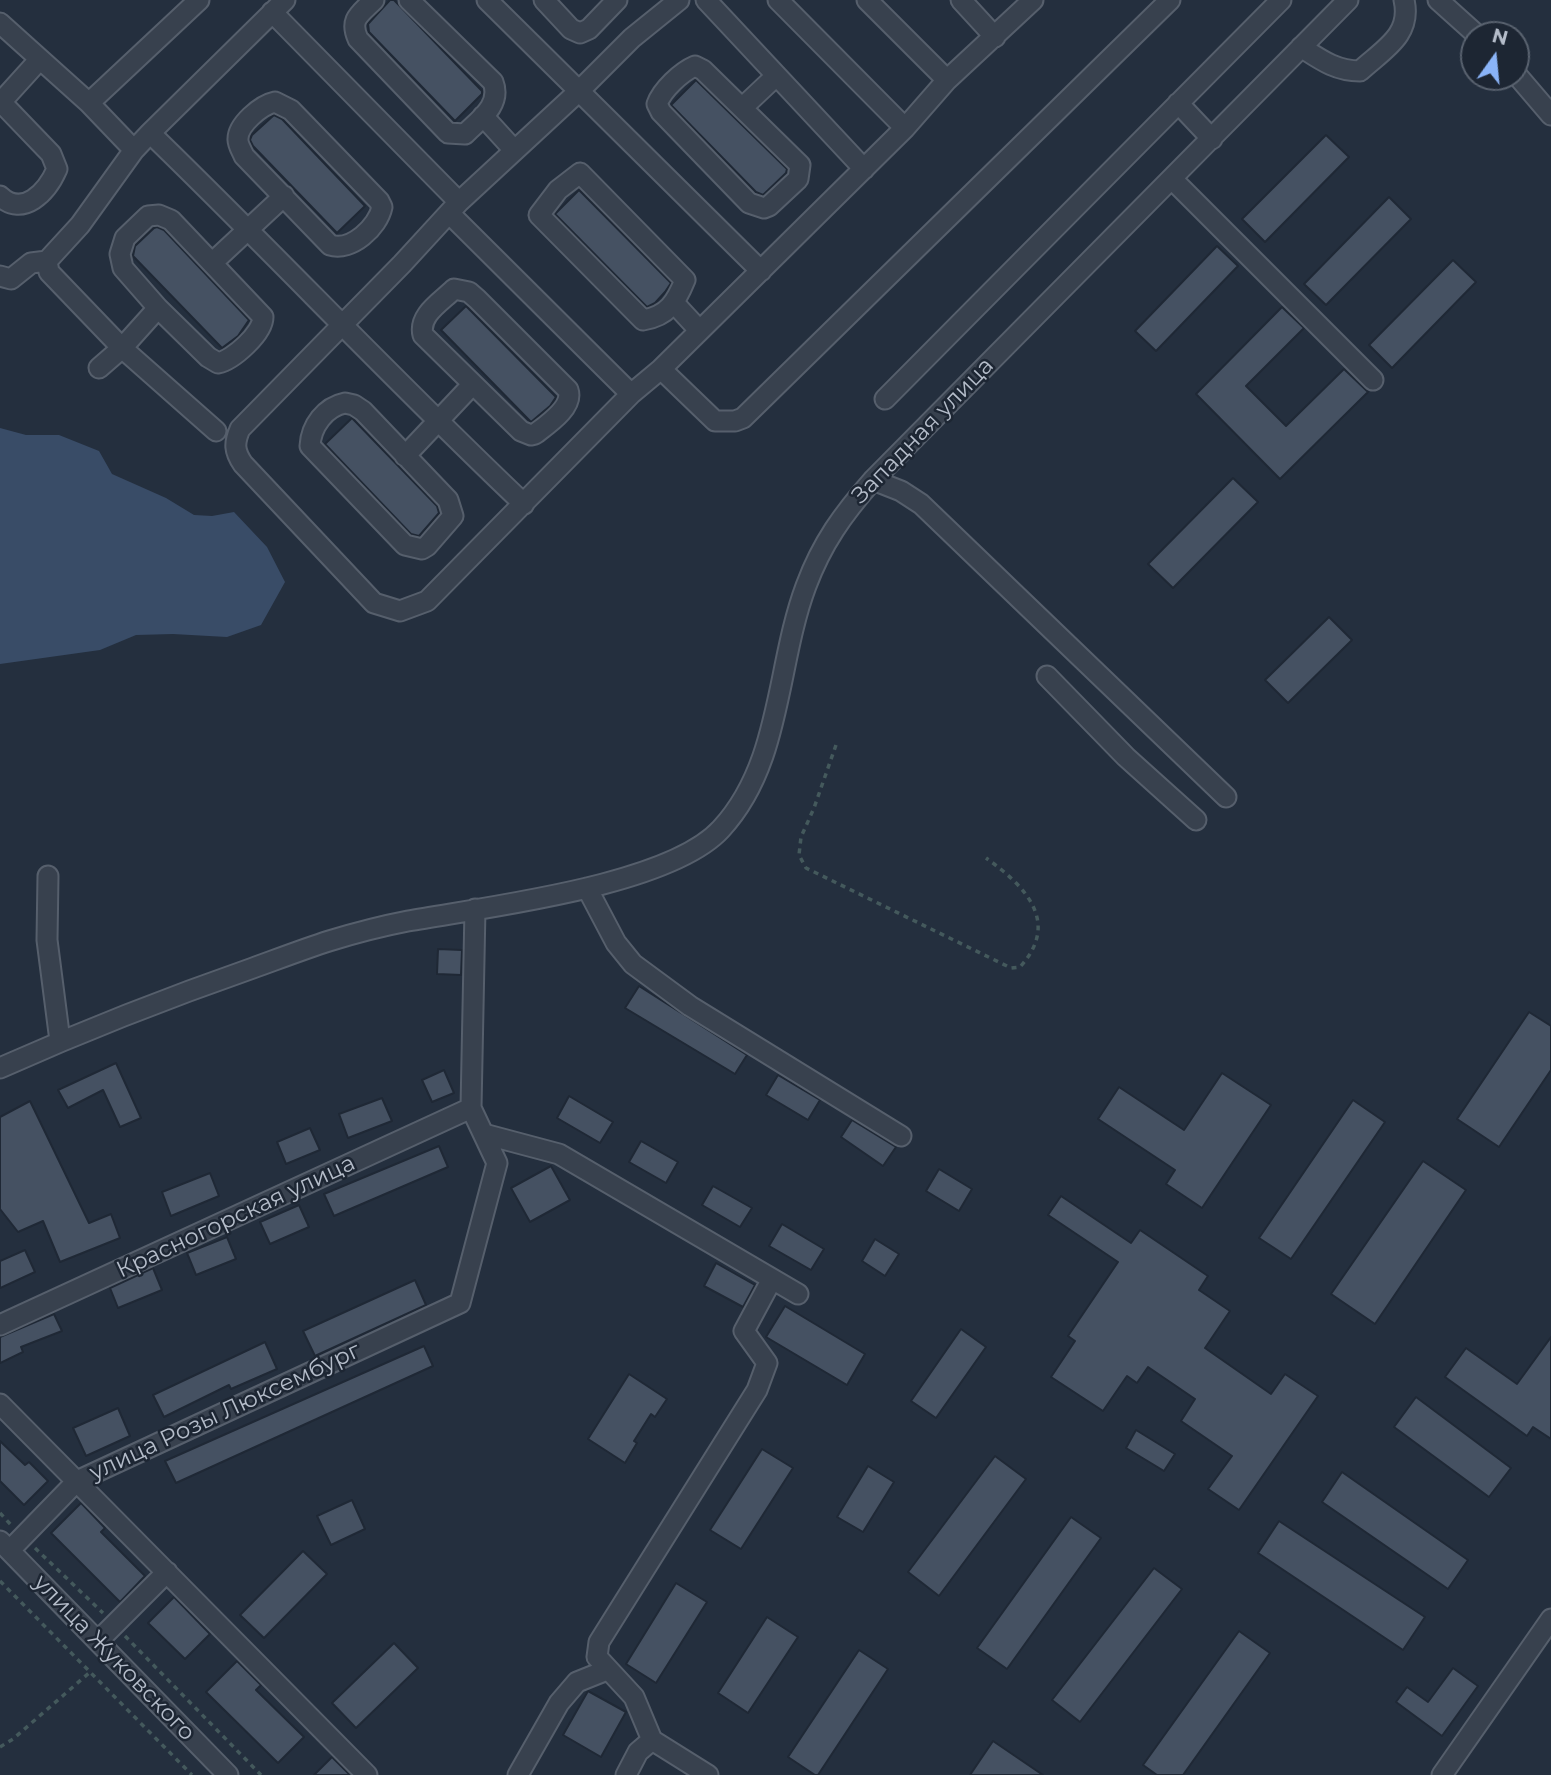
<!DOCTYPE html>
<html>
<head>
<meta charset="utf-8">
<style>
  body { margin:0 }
  #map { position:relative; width:1551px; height:1775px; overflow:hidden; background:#242f3e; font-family:Montserrat,sans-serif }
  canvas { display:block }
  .north { position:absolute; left:1460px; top:21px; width:70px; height:70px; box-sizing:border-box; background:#1d2633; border:2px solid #59626f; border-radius:50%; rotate:15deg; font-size:19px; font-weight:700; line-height:28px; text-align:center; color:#b4bcc9 }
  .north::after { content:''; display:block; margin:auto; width:24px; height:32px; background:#8ab4f8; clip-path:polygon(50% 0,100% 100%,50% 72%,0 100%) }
</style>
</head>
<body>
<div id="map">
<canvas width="1551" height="1775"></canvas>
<div class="north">N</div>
</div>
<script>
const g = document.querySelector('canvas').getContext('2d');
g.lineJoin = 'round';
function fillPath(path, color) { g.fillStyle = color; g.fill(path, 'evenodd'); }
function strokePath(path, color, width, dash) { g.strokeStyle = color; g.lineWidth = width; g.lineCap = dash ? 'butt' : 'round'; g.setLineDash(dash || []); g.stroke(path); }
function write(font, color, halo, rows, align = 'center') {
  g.font = font + ' Montserrat,sans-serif'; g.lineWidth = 5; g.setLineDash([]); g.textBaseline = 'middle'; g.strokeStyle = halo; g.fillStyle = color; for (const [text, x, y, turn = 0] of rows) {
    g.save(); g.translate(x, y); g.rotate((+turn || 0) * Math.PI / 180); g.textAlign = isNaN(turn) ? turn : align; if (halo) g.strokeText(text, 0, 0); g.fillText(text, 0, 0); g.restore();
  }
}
fillPath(new Path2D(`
  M0,428L26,435H59L99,451L112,474L166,498L194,515L212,516L234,512L267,547L285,582L261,625L227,637L173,634L136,635L100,650L0,664Z`), '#394c67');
const building = new Path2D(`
  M390,0H394L482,91V94L455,121L369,32L368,24Z
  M696,80L787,169L786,173L763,195L756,192L671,105Z
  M274,115L282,119L365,206L337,233L253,146L250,140L252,135Z
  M1326,135L1349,157L1265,242L1242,219Z
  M579,190L671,283L665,292L655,303L647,307L555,214Z
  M1389,197L1411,219L1326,305L1304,284Z
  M157,227L164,230L249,320L238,336L222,348L133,256L135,246L154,228Z
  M1217,246L1238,266L1156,351L1135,331Z
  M1453,260L1476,282L1392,368L1369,345Z
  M466,306L556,397L550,406L531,422L441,330Z
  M1282,307L1304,328L1246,386L1286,426L1344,369L1368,392L1280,479L1196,394Z
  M352,418L437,506L439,513L419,536L411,534L325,444Z
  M1233,478L1258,502L1173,588L1148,564Z
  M1329,617L1352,640L1288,703L1265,680Z
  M438,949L462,950L461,975L437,974Z
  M639,986L747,1055L735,1074L625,1008Z
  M1529,1012L1551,1026V1070L1499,1147L1457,1119Z
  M116,1063L141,1118L120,1127L103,1090L68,1108L58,1090Z
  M444,1070L454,1093L432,1102L422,1080Z
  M1222,1073L1271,1105L1202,1208L1166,1184L1175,1170L1098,1119L1119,1087L1184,1130Z
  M778,1075L820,1100L808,1120L766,1095Z
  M569,1096L613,1122L600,1143L557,1118Z
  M382,1098L392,1121L348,1138L339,1114Z
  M1353,1100L1385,1122L1291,1259L1259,1238Z
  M30,1101L89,1223L111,1214L120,1238L60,1262L43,1221L18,1232L0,1209V1117Z
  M852,1120L896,1147L883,1166L841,1137Z
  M310,1128L320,1150L286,1164L277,1142Z
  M641,1141L678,1162L666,1183L629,1162Z
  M439,1146L448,1167L334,1216L324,1194Z
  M1423,1161L1466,1190L1375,1324L1331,1294Z
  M551,1166L570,1200L530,1222L511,1188Z
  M939,1169L972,1189L959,1211L926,1191Z
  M210,1173L219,1196L171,1216L162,1192Z
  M713,1186L752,1208L740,1227L702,1205Z
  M1061,1196L1131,1243L1140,1230L1208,1276L1199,1290L1230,1311L1205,1348L1271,1394L1285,1374L1318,1396L1239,1510L1208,1489L1232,1456L1181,1421L1195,1399L1148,1367L1137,1383L1127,1376L1103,1411L1051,1377L1075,1341L1068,1336L1118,1262L1048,1215Z
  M299,1205L309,1227L270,1244L260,1222Z
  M782,1224L824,1249L811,1270L769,1246Z
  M227,1237L236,1259L196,1275L187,1253Z
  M875,1239L899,1254L885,1276L862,1261Z
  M25,1250L35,1272L0,1288V1261Z
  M716,1263L755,1285L743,1307L704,1286Z
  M153,1268L162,1290L118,1308L110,1288Z
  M415,1280L426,1305L315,1356L303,1331Z
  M785,1306L865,1354L847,1385L766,1337Z
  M54,1314L62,1331L21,1347L23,1352L0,1363V1337Z
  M961,1329L986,1347L936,1418L911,1401Z
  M1551,1337V1439L1533,1427L1527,1436L1445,1377L1466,1348L1517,1384Z
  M265,1342L277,1369L231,1389L229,1385L164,1417L153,1395Z
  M424,1346L433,1366L176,1483L165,1461Z
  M629,1374L667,1399L655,1417L651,1414L634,1441L637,1443L625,1463L588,1439Z
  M1416,1397L1511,1468L1489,1497L1394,1427Z
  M118,1408L130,1436L86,1456L73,1428Z
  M1136,1430L1175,1454L1164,1471L1126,1448Z
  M0,1441L25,1465L29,1462L48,1481L24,1505L0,1481Z
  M762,1449L793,1468L741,1549L710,1530Z
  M995,1456L1026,1479L939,1596L908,1572Z
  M868,1466L894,1482L863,1532L837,1517Z
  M1342,1472L1468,1560L1448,1589L1322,1502Z
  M352,1500L365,1529L331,1545L317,1516Z
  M81,1503L105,1528L101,1532L145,1576L120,1602L51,1533Z
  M1071,1517L1101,1538L1007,1669L977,1648Z
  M1279,1521L1425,1617L1403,1650L1258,1553Z
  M303,1551L327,1574L264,1638L240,1615Z
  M1154,1568L1182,1589L1080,1722L1052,1700Z
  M676,1583L707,1602L656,1683L626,1664Z
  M174,1597L210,1634L185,1659L148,1623Z
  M767,1617L798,1637L748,1713L718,1693Z
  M1239,1631L1270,1653L1183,1775H1157L1143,1765Z
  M394,1643L418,1668L356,1728L332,1703Z
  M859,1650L888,1669L818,1775H815L788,1757Z
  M237,1661L261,1685L256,1690L304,1737L278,1763L206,1692Z
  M1453,1668L1478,1686L1442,1736L1396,1702L1407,1687L1428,1702Z
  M588,1691L626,1712L601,1757L563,1735Z
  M993,1741L1043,1775H970Z
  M332,1757L350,1775H314Z`);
fillPath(building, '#455162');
strokePath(building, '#1f2835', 2);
const minor = new Path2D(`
  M374,0C360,14 349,19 358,39L448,133L465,134C479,120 502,105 493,82L409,0
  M487,0L761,271
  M544,0L571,29L580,33L589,29L617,0
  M679,0L632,38L578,92L459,202L402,264L240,429C234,443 234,451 243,464L374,603L400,611L427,601L631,394L661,369L905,128L947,80L1033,0
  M706,0L864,169
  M778,0L905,128
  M867,0L947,80
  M961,0L995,37
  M1438,0L1477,35
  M272,12L459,202
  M0,23L89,103L134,150
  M1301,47C1321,60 1336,71 1360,71C1384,49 1412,35 1404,0
  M695,66L703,70L800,165L798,179L769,206L764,208L749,203L661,112L657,104C662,90 681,72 695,66Z
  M1516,74L1551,115
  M0,101L51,154L57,169C47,192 23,218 0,196
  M1,102L40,59
  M275,102L291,110L379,201L382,207C378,227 351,252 330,245L244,156C242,151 238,145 238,140C237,125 261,105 275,102Z
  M89,103L199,0
  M1178,103L1212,139
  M742,108L776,76
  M483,116L514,150
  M150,133C276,255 396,383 524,504
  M580,173L685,280C676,302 668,316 643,320L539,215L558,190Z
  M1172,179L1373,380
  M449,213L631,394
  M159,215L171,220L263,317C263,333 233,360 218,363L208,357L158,308L123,268L120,254L125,238L148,216Z
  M47,261L49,272L122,348L216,431
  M212,263L284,196
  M0,276L11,279L31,263L47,261L80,225L134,150L150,133L285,0
  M454,289L469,292L477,299L568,390C574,407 548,424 535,434L531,435L521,431L423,335C418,315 441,302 454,289Z
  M675,304L699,330
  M99,368L122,348L158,308
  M661,369L715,421H735L743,418L1170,0
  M885,399L1281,0
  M345,403L354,405L363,411L448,500L453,516L427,546L422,549L405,545L310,446C311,426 325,407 345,403Z
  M405,456L472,385
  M873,480L901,491L921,504L1226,797
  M1047,676L1126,757L1196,820
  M48,876L47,940L60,1041
  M587,888L616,943L633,964L690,1006L901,1136
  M0,1068C83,1031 167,998 253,968C278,959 304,949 329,941C355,933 382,926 408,921C485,907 669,886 721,829C782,763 776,666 806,586C822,543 843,514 873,480L1348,0
  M484,1134L559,1154L798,1294
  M0,1325L471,1108
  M0,1404L367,1775
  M0,1541L228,1775
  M10,1550L77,1481L460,1303L497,1163L471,1108L475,909
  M98,1641L167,1572
  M518,1775L559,1703L577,1682L607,1670
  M626,1775L638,1752L652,1740
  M708,1775L652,1740L634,1697L597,1657L599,1642L757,1390L767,1363L744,1331L772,1279
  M1442,1775L1551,1619`);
strokePath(minor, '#565f6c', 23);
strokePath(new Path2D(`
  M836,745L814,808L801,837L799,855L806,868L1011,968L1020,967C1061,922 1025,886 986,858
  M0,1513L12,1526
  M35,1548L103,1613
  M0,1581L192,1775
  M125,1636L261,1775
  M0,1747L13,1739L89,1673`), '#44595c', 3.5, [5, 5]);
strokePath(minor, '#38414e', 19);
write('23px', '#b4bcc9', '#1d2633', [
  ["Западная улица",923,431,-46],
  ["Красногорская улица",236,1217,-25],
  ["улица Розы Люксембург",225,1412,-25],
  ["улица Жуковского",114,1658,46]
]);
</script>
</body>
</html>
